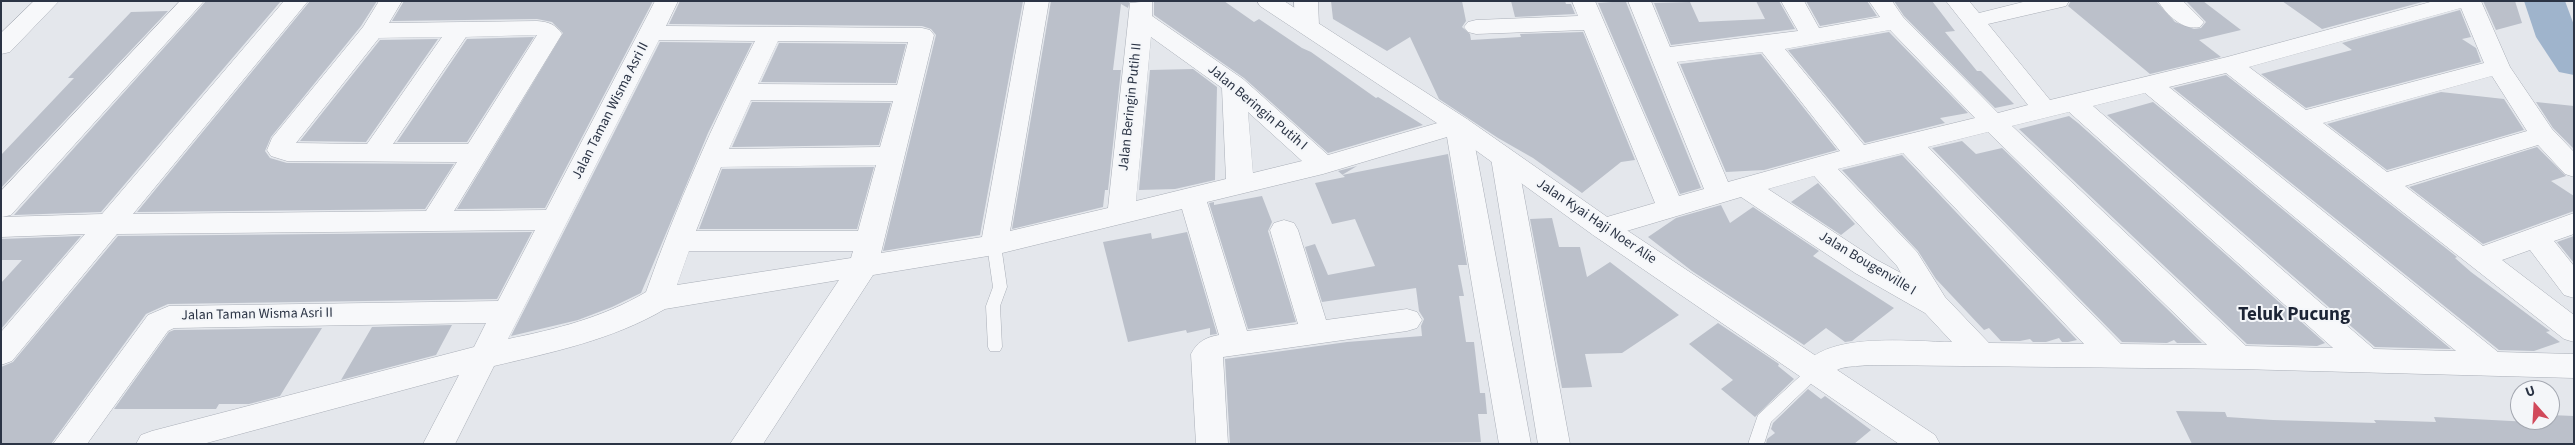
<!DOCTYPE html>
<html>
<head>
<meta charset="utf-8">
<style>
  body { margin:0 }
  #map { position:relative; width:2575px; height:445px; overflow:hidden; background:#e4e7ec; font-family:"Source Sans 3",sans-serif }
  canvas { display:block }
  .frame { position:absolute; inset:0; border:2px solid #2b3445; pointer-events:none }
  .north { position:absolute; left:2510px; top:380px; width:50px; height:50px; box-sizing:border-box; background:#f4f6f9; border:1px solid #a4a8b1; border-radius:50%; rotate:341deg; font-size:14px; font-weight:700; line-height:20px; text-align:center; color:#2b3445 }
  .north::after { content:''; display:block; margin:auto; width:18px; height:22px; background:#d1495b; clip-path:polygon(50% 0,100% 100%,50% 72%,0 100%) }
</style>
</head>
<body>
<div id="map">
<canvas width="2575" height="445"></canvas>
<div class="frame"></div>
<div class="north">U</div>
</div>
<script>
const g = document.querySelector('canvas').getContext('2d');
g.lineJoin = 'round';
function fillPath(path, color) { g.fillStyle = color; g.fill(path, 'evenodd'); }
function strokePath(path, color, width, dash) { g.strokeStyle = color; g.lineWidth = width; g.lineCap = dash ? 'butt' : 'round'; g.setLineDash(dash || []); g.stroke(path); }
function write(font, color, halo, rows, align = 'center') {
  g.font = font + ' "Source Sans 3",sans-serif'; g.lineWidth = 4; g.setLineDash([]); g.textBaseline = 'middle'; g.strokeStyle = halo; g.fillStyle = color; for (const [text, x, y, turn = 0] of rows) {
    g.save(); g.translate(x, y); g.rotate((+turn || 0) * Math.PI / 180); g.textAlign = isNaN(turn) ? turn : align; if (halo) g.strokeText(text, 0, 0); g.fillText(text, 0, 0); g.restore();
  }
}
fillPath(new Path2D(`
  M2524,1H2565L2574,25V75L2559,72L2536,37Z`), '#9fb4cc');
fillPath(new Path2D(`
  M206,1H281L101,212L14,215Z
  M310,1H377L361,26L271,137L265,151L270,158L287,163L454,164L425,209L137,212Z
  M404,1H653L545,208L457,209L563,33L552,22L537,19L392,21Z
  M680,1H1023L980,235L883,251L936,35L931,29L922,26L669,24Z
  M1051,1H1130L1128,8L1121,4L1113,70H1121L1108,190H1105L1103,207L1012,229Z
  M1154,1H1224L1254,22L1259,19L1302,48L1311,52L1376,98L1378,97L1423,125L1328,153L1244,78L1154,15Z
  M1331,1H1462L1466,21L1462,27L1470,34L1471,40L1521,37L1520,34L1583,32L1635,160L1621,162L1582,193L1533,158L1498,138L1439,99L1410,37L1387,51L1333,19Z
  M1511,1H1565L1566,4H1571L1575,14L1515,17Z
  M1626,1V2L1701,188L1680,194L1598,3Z
  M1756,1H1779L1795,29L1671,45L1654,3L1690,2L1699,22L1765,19Z
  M1806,1H1867L1877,16L1820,26Z
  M1894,1H1932L1955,31L1945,32L1977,71H1981L2014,104L1995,108L1904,16Z
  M2071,1H2156L2175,22L2194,29L2201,28L2206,22L2186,1H2203L2241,30L2199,40L2221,57L2150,74L2068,6Z
  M2282,1H2426L2322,29Z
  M2483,1H2515L2522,23L2496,30Z
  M2460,10L2471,37L2462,39L2476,48L2481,62L2306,108L2261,74L2352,50L2342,43Z
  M168,11L1,188V155L74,78H68L88,57L131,12Z
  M1889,32L1968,113L1940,118L1945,123L1865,143L1788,50Z
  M534,37L467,142H397L467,39Z
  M438,39L366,142L300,141L380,40Z
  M660,42L752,43L708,133L641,293L612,307L578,320L511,336Z
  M779,43L906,44L896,83L761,82Z
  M1761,54L1837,150L1764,170L1726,172L1680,64Z
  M1193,69L1217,87L1215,180L1175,189L1139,190L1150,70Z
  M2226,75L2457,257L2455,258L2471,272L2550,331L2546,332L2560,342L2534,351L2499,350L2173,88Z
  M2441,92L2504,99L2524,130L2387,170L2327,124Z
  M752,102L891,103L879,145L732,147Z
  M2153,102L2451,349L2375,347L2107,115Z
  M2536,102L2574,106V149L2553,128Z
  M2069,116L2078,123L2325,343L2317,346L2247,344L2019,129Z
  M1962,141L1976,154L2002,148L2202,343H2177L2174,340L2167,343L2122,342L1932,148Z
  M2537,147L2566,176L2551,181L2574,196V211L2483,244L2409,187Z
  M1448,154L1467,265H1458L1464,296H1459L1466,342H1474L1480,393H1485L1487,414H1478L1481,442L1230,444L1225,359L1347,342L1422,336L1421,326L1424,319L1419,311L1416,288L1322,302L1305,247L1315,244L1328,275L1375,266L1355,219L1332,224L1315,183L1345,177L1338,171L1357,166L1342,175Z
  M1902,155L2077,340L2068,342H2062L2059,338L2046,342H2033L2030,339L2020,341H2001L1989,328L1984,330L1936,279L1918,251L1842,170Z
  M874,167L857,229H699L722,169Z
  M1818,183L1855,224L1841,235L1791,202Z
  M1262,196L1272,222L1268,231L1296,322L1248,329L1209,203L1214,202V205Z
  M1721,205L1730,223L1753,207L1819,251L1813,256L1894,308L1852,341L1845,342L1826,328L1804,345L1692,271L1648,237L1676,218Z
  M1552,218L1559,247H1580L1587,277L1610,262L1679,315L1622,353L1585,354L1592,387L1562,388L1530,219Z
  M532,232L497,299L168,304L146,314L51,444H1V367L13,362L118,236Z
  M1187,232L1217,334L1210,335V328L1187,333L1186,330L1128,342L1103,242L1151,233L1152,239Z
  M81,236L1,329V283L22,260H1V239Z
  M2574,236V263L2557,242Z
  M1718,323L1779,364L1778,366L1794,379L1755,417L1721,389L1733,380L1689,344Z
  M452,325L436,355L341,380L372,327Z
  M322,328L280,396L249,404H219L216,409H114L169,332L174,330Z
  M1808,389L1821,399L1825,396L1871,430L1854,444H1766L1767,439L1775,433L1771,429L1773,423Z
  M2176,411L2225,412L2227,417L2273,420L2376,423L2374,420L2436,422L2434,417L2550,423V415L2574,416V444H2192Z`), '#bbc0ca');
const service = new Path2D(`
  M994,240L1001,245L1007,287L1000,306L1002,347L1000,351H990L988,347L986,306L993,287L987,245Z
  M1816,364L1821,366L1824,370L1821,374L1771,422L1764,444H1748L1758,415L1811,366Z`);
const minor = new Path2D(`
  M34,1H59L10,52L1,54V33Z
  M180,1H204L11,215L2,217L102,214L284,1H308L133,214L426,211L457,162L287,161L271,156L267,150L272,138L363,27L379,1H402L389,23L537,21C549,22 555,24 562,34L454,211L546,210L655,1H678L666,26L922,28L930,30L934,35L881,253L982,237L1025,1H1049L1010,231L1108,208L1130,3L1152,1V16L1243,79L1328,155L1458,117L1467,119L1471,125L1531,444H1499L1447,137L1323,174L1207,202L1247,331L1298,324L1270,230L1274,223L1284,220L1294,223L1298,230L1326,320L1407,309L1417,312L1422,320L1417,328L1407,331L1223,357L1228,444H1196L1191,354C1197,342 1206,337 1219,335L1182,209L994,255L873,275L763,444H730L839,280L665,309C612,340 553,352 494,366L455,444H423L459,375L203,444H136L141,435L152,431L474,347L486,323L174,328L168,331L87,444H53L148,315L169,306L498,301L535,230L117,234L12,361L1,365V332L85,234L1,237V191ZM537,35L468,144H393L466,37ZM442,37L367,144L296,143L379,38ZM1151,37L1222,88L1226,179L1136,201ZM659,40L755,41C713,123 676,207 646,292C602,318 556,329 508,339ZM778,41L908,42L897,85L758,84ZM751,100L893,101L880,147L729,149ZM1248,112L1302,161L1253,173ZM876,165L858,231H696L721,167ZM689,251H853L851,258L677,285Z
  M1294,1H1318L1319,26L1315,31L1307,33L1299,31L1295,26Z
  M1572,1H1595L1679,196L1704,189L1628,1H1651L1670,47L1798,31L1781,1H1804L1819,28L1880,17L1869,1H1892L1903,17L1998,113L2028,105L1946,1H1969L1979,13L2027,1H2069L2066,6L1988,24L2050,100L2227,57L2434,1H2481L2510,67L2552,129L2574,152V177L2565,174L2538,145L2405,186L2483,246L2574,213V234L2554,241L2574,266V298L2564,295L2530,250L2502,260L2574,315V342L2564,339L2226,73L2169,87L2498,352L2574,354V378L2239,369L1870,365C1861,366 1850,366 1842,368C1825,373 1826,385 1805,378L1801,370C1822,330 1913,342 1952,342L1925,313L1855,273L1741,197L1603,238L1593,235L1589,228L1593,221L1655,203L1584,30L1476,34L1468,32L1464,27L1468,22L1476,20L1578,16ZM2461,8L2484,63L2306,110L2249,67ZM1890,30L1975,118L1864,145L1785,49ZM1762,52L1840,151L1728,182L1677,62ZM2492,76L2527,131L2387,172L2323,123ZM2145,93L2456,351L2374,349L2093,106ZM2069,112L2333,348L2246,346L2012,126ZM1988,132L2207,345L2121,344L1928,147ZM1903,153L2084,344L1989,343L1945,297L1917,252L1838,169ZM1814,176L1897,266L1901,273L1875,259L1768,189Z
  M2158,1H2183L2204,22L2200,27C2183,31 2167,15 2158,1Z
  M1504,149L1513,152L1517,158L1570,444H1538L1491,158L1495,152Z`);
const tertiary = new Path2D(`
  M1257,1H1284L1467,119L1613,221L1935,435L1940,444H1899L1593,235L1449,131L1260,6Z`);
strokePath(service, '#a9aeb7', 1);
strokePath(minor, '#a9aeb7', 1);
strokePath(tertiary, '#a9aeb7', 1);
fillPath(service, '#f7f8fa');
fillPath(minor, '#f7f8fa');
fillPath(tertiary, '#f7f8fa');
write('14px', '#2b3445', '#f4f6f9', [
  ["Jalan Beringin Putih II",1131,107,-84],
  ["Jalan Beringin Putih I",1257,108,40],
  ["Jalan Taman Wisma Asri II",611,111,-63],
  ["Jalan Kyai Haji Noer Alie",1596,222,34],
  ["Jalan Bougenville I",1867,264,31],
  ["Jalan Taman Wisma Asri II",257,315,-1]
]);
write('bold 19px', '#1d2536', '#f4f6f9', [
  ["Teluk Pucung",2294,316]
]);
</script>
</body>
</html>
